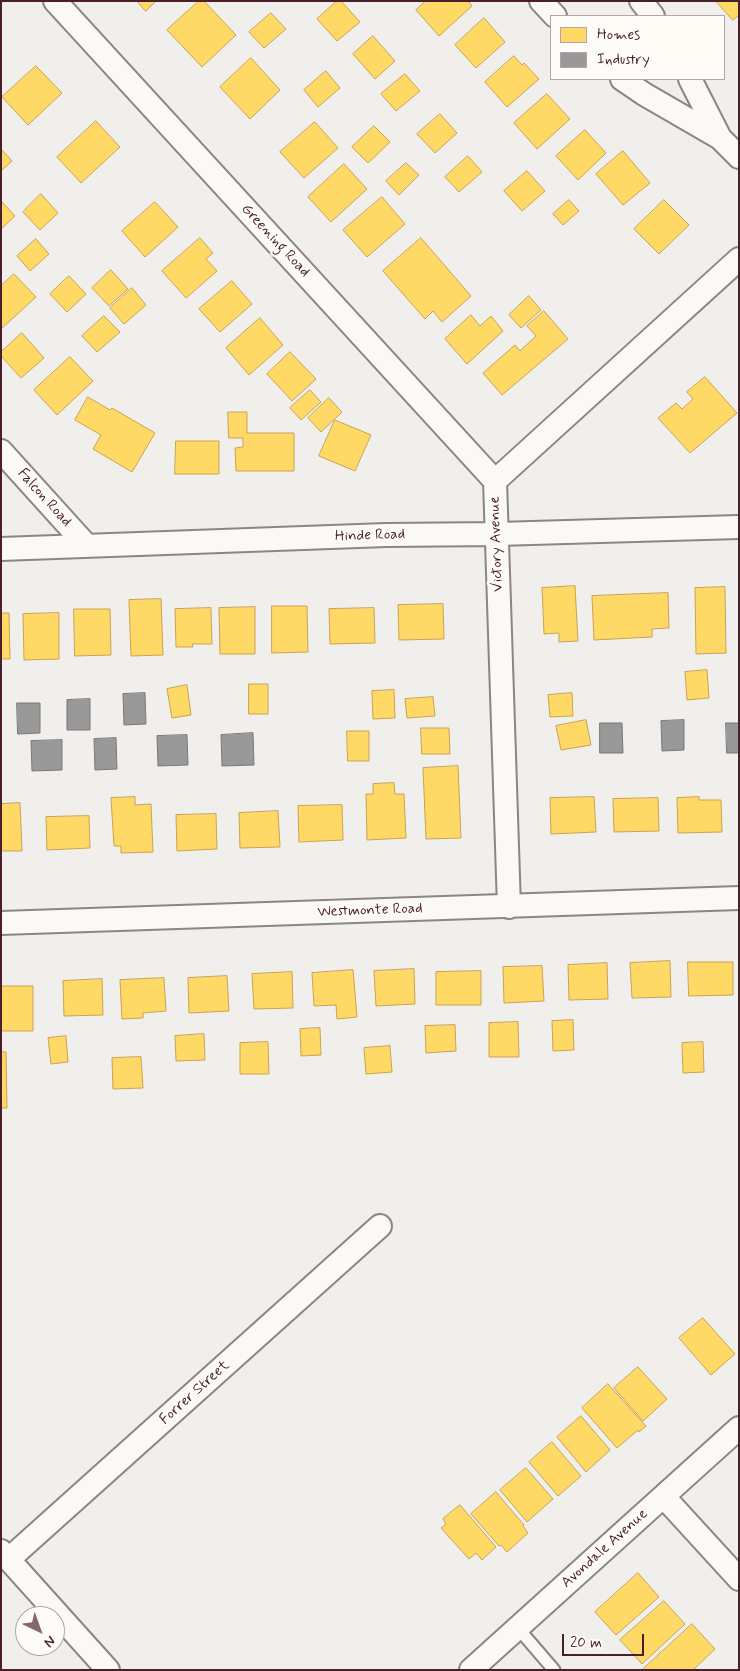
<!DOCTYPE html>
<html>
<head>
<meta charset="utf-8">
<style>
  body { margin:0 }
  #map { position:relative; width:740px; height:1671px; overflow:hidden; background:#f1efec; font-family:Mynerve,sans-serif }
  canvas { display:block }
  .frame { position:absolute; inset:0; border:2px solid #4a1f2b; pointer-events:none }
  .legend { position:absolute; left:550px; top:15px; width:175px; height:65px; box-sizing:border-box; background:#fdfcf7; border:1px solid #b5a4a5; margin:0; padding:6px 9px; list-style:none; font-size:15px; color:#4a1f2b }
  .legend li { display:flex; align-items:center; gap:10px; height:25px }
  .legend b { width:25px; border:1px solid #b5a4a5 }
  .north { position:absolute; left:15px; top:1606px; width:50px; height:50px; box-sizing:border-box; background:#fdfcf7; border:1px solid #b5a4a5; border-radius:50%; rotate:138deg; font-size:14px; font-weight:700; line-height:20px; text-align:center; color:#4a1f2b }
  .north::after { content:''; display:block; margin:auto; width:18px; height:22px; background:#84686f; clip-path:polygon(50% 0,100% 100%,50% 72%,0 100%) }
  .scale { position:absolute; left:562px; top:1634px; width:82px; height:22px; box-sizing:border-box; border:2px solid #4a1f2b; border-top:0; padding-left:6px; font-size:15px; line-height:18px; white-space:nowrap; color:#4a1f2b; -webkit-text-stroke:4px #fdfcf7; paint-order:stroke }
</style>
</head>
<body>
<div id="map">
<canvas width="740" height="1671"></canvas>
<div class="frame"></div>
<ul class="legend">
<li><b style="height:14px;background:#ffd966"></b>Homes</li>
<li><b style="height:14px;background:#999"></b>Industry</li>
</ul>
<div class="north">N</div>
<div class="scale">20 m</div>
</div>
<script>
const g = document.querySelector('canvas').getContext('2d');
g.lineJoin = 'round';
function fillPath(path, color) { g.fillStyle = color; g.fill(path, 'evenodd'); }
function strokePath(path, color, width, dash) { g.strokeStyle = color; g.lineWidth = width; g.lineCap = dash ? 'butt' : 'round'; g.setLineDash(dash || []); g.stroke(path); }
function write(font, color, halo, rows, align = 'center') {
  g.font = font + ' Mynerve,sans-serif'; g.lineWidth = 5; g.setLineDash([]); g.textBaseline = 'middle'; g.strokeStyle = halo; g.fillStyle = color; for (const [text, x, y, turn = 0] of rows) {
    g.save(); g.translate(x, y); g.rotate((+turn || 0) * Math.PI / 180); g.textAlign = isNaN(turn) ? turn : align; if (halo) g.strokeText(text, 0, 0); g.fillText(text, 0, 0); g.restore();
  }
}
const homes = new Path2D(`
  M137,1H156L146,11Z
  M199,1H204L236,35L202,67L167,30Z
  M337,1H341L360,22L337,41L317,19Z
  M426,1H468L472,6L439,36L416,10Z
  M716,1H739V15L733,20Z
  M271,13L286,29L264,48L249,32Z
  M484,18L505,42L476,68L455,45Z
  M373,36L395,61L375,79L353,54Z
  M514,56L522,65L524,63L539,79L507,107L485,82Z
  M251,58L280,90L250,119L220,87Z
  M36,66L62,93L28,125L2,97Z
  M326,71L340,88L318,107L304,90Z
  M405,74L420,91L396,111L381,94Z
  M547,94L570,119L537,149L514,123Z
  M440,114L457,133L435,153L417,134Z
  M96,121L120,147L81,183L57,157Z
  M315,122L338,148L304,178L280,152Z
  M374,126L390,142L368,163L352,147Z
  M585,130L606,153L578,180L556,156Z
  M1,149L12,161L1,171Z
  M623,151L650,183L623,205L596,174Z
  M468,156L482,172L459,192L445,177Z
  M406,163L419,175L399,195L386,181Z
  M344,164L367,189L331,222L308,197Z
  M527,171L545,191L522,211L504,191Z
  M41,194L58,213L40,230L23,212Z
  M382,197L405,224L367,257L343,230Z
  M569,200L579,211L563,225L553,214Z
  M664,200L689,225L659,254L634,229Z
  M1,201L15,216L1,229Z
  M155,202L178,227L145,257L122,231Z
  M200,238L213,253L206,259L217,271L186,298L162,271Z
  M421,238L471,296L442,322L433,311L425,319L383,271Z
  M36,239L49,254L30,271L17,256Z
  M111,270L128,289L109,306L92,288Z
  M14,274L36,297L1,329V286Z
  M69,276L86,294L67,312L50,294Z
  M232,281L252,304L220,332L199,309Z
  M132,288L146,305L124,324L110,308Z
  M529,296L541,310L521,328L509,315Z
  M544,311L568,339L502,395L483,373L515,345L520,351L536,336L527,326Z
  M471,315L480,326L491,316L503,331L467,364L445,339Z
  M104,316L120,332L97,352L82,336Z
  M260,318L283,345L249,375L226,348Z
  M22,333L44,358L21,378L1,356V352Z
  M290,352L316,379L292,401L267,374Z
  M70,357L93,381L57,415L34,390Z
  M705,377L737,413L690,453L658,418L676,403L682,409L693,399L687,392Z
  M310,390L321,402L301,420L290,408Z
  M88,397L110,410L112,408L155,433L132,472L93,449L101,435L75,420Z
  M329,398L342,412L321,432L308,418Z
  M228,412H247V433H294V471H236L235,448L243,447V438H229Z
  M335,420L371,435L355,471L319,456Z
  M176,441H219V474H175Z
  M575,586L578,641L559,642V633L544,634L542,588Z
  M725,587L726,653L696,654L695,588Z
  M668,593L669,628L652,629V637L594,640L592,596Z
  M161,599L163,655L131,656L129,600Z
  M443,604L444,639L399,640L398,605Z
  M272,606H307L308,652L272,653Z
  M255,607V654H220L219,608Z
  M211,608L212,644H192L193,647H176L175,609Z
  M374,608L375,643L330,644L329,609Z
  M74,609H110L111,655L75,656Z
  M1,613H9L10,659H1Z
  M59,613V659L24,660L23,614Z
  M707,670L709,698L687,700L685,672Z
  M249,684H268V714H249Z
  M187,685L191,715L172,718L167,689Z
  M394,690L395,718L373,719L372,691Z
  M572,693L573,716L550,717L548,695Z
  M433,697L435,716L407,718L405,699Z
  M586,720L591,745L561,750L556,726Z
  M421,728H449L450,754H422Z
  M347,731H369V761H348Z
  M458,766L461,838L426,839L423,768Z
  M394,783L395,794H404L406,838L367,840L366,794H373V784Z
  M135,797V805L151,804L153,852L121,853V846H114L111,798Z
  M594,797L596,832L551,834L550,798Z
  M699,797V800H721L722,832L678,833L677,798Z
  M658,798L659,831L614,832L613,799Z
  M20,803L22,851H1V804Z
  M342,805L343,840L299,842L298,806Z
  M278,811L280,847L240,848L239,813Z
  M216,814L217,849L177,851L176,815Z
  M89,816L90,848L47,850L46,817Z
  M670,961L671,997L632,998L630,963Z
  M688,962H733V995L689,996Z
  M607,963L608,999L569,1000L568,965Z
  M542,966L544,1001L504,1003L503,967Z
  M414,969L415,1004L376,1006L374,971Z
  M353,970L357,1017L337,1019L336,1005L314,1006L312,973Z
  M481,971V1005H436V972Z
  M292,972L293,1008L254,1009L252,974Z
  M227,976L229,1011L189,1013L188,978Z
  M164,978L166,1011L143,1013V1018L122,1019L120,980Z
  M102,979L103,1015L64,1016L63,981Z
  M1,986H33V1031H1Z
  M573,1020L574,1050L553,1051L552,1021Z
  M518,1022L519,1057H489V1023Z
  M455,1025L456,1051L426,1053L425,1026Z
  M320,1028L321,1055L301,1056L300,1029Z
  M204,1034L205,1060L176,1061L175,1036Z
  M66,1036L68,1062L51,1064L48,1038Z
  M268,1042L269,1074H240V1043Z
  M703,1042L704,1072L683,1073L682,1043Z
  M390,1046L392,1072L366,1074L364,1048Z
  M1,1052H6L7,1108H1Z
  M141,1057L143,1088L113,1089L112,1058Z
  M703,1318L735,1354L711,1375L679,1338Z
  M638,1367L667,1399L643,1421L614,1388Z
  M608,1384L646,1426L639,1432L638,1430L617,1448L582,1408Z
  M581,1416L610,1450L586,1472L557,1437Z
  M552,1442L581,1476L558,1496L529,1462Z
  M526,1468L553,1499L527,1522L500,1490Z
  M496,1492L524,1525L523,1526L528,1533L507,1552L501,1545L499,1546L471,1514Z
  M460,1505L496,1547L482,1560L476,1553L469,1559L441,1528L446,1524L443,1519Z
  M638,1573L659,1597L616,1635L595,1612Z
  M664,1601L685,1624L642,1664L620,1640Z
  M692,1624L715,1649L693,1670H642Z`);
fillPath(homes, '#ffd966');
strokePath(homes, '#c9a154', 1);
const industry = new Path2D(`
  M145,693L146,724L124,725L123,694Z
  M90,699V730H67V700Z
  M17,703H40V733L18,734Z
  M684,720V750L662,751L661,721Z
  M600,723H622L623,753H600Z
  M726,723H739V753H727Z
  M253,733L254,765L222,766L221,735Z
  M187,735L188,765L158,766L157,736Z
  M116,738L117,769L95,770L94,739Z
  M62,740V770L32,771L31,741Z`);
fillPath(industry, '#999');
strokePath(industry, '#817478', 1);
const lane = new Path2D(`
  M517,1627L554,1670`);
const street = new Path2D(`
  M55,1L495,481
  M541,1L555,16
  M641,1L653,16
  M622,79L644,94L720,138
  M690,79L720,138L739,157
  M1,451L87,546
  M1,549L386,535L497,534L739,527
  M509,907L495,481L739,259
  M1,923L739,898
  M664,1497L739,1579
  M1,1551L108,1670
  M9,1559L380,1226
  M471,1670L739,1428`);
strokePath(lane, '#8d8485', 15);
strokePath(street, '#8d8485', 26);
strokePath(lane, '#faf9f7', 11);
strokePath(street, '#faf9f7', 22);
write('15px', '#4a1f2b', '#fdfcf7', [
  ["Greening Road",275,241,47],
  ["Falcon Road",44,498,48],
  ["Hinde Road",370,536,-2],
  ["Victory Avenue",497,544,-92],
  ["Westmonte Road",370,911,-2],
  ["Forrer Street",195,1393,-42],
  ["Avondale Avenue",605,1549,-42]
]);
</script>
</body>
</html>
